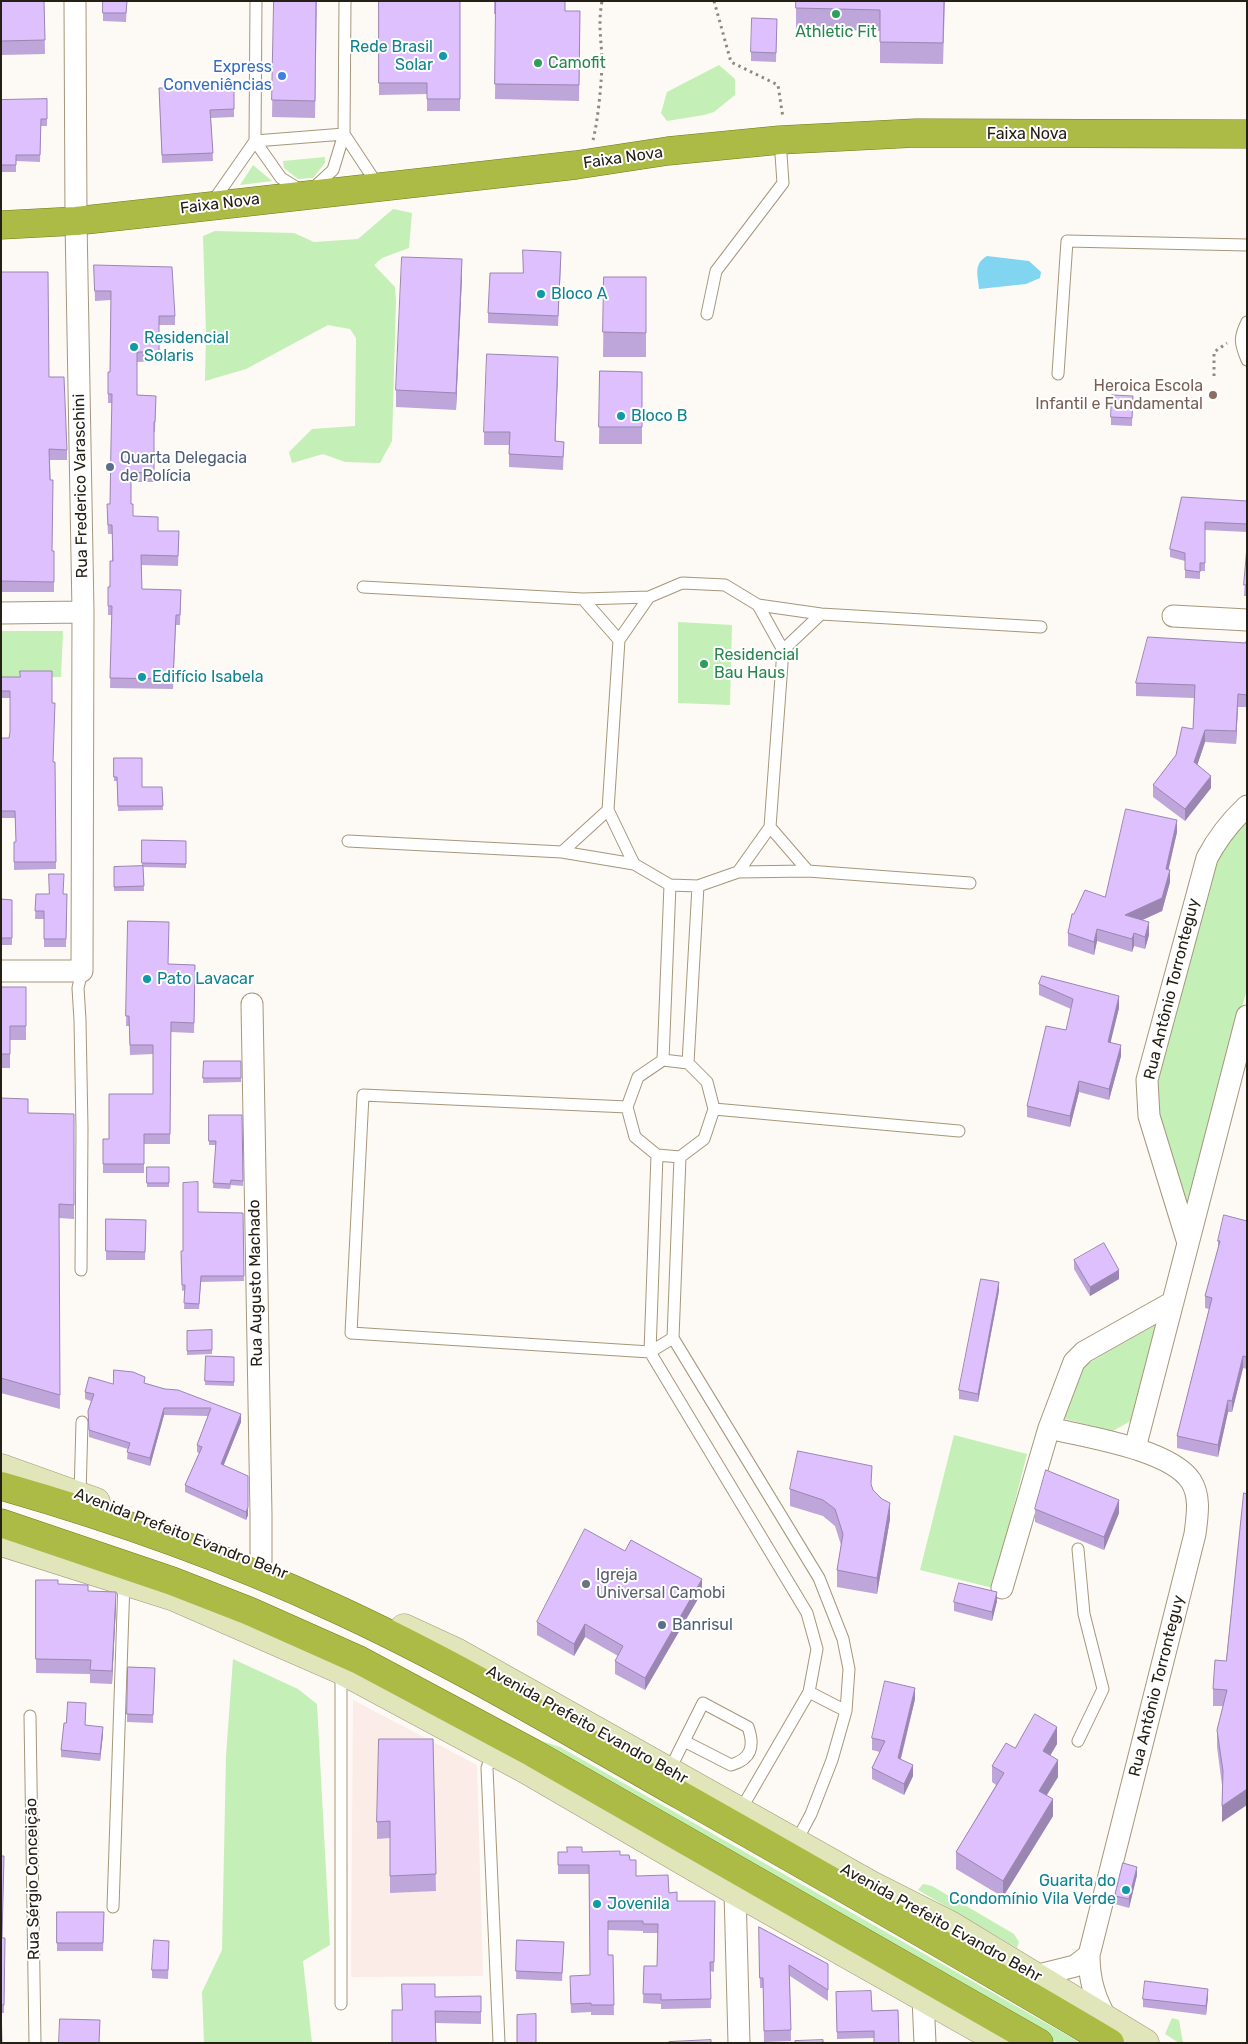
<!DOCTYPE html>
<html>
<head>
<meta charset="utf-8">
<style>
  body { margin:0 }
  #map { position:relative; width:1248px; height:2044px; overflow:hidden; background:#fdf9f4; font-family:Rubik,sans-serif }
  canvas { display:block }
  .frame { position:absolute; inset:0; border:2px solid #252015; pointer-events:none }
</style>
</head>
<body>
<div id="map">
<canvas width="1248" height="2044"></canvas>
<div class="frame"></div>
</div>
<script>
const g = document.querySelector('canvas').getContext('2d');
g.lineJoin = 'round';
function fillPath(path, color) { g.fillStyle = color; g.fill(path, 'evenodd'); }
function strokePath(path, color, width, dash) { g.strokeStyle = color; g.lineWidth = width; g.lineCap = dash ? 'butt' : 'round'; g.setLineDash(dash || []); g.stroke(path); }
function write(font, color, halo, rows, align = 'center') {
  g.font = font + ' Rubik,sans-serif'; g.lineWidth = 4; g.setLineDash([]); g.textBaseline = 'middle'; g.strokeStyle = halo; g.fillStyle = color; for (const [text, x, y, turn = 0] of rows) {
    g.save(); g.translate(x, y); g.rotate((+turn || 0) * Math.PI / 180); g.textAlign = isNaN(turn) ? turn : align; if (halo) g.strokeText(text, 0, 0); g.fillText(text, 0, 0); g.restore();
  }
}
fillPath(new Path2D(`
  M353,1700L477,1765L483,1976L351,1977Z`), '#fbece7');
fillPath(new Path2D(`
  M719,65L735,79V95L714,112L704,115L667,121L661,113L667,92Z
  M325,157V163L313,178L298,179L284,168L283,161Z
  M253,165L272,181L240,185Z
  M393,209L412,213L409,248L382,258L374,265L395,287L396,300L392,441L380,463L345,462L323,454L292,463L289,452L312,429L355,426L356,338L350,329L328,325L246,369L205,381L206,334L203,236L215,231L294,233L314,242L358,239Z
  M678,622L732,625L730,705L678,703Z
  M1,631H63L61,677L1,678Z
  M1247,816V989L1188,1214L1164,1138L1156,1094L1159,1071L1211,867Z
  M1159,1323L1134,1419L1113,1431L1061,1418L1085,1365Z
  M954,1435L1027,1454L993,1588L920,1570Z
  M233,1659L298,1689L317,1704L330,1945L303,1961L312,2043H204L202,1992L222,1950L226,1756Z
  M514,1732L560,1747L1081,2043H1058Z
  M923,1884L932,1886L1014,1934L1019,1942L1017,1948L918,1890Z
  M1172,2018L1179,2020L1183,2043H1179L1165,2034Z`), '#c4efb7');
fillPath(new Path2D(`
  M987,256L1029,261L1041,272L1040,278L1026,284L979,289C978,275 973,264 987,256Z`), '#81d5f0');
const service = new Path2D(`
  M345,1L344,134L379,187
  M344,134L333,170L307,194L281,178L255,141Z
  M211,204L255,141L256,1
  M707,314L716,271L783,183L780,140
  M1247,322C1239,338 1240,343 1247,360
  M1058,374L1067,241L1247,245
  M363,587L583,599L649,597
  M583,599L619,640
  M758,605L821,614L1041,627
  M783,650L821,614
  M770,827L808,871
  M348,841L562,852L634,864L670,885L698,886L738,872L808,871L970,883
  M562,852L608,810
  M634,864L608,810L619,640L649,597L682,583L725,585L758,605L783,650L770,827L738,872
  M663,1060L688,1063L707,1082L714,1109L704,1139L680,1157L657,1155L635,1137L627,1107L638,1077Z
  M663,1060L670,885
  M688,1063L698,886
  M627,1107L363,1095L351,1333L650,1352L673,1338
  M714,1109L959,1131
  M657,1155L650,1352L807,1613L817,1649L809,1692L740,1811
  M680,1157L673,1338L819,1578L843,1639L849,1669L846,1711L832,1760L811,1814L796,1842
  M81,1270L82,1129L80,1020L78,988L82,971
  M80,1495L82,1422
  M1078,1549L1084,1614L1103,1689L1078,1741
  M809,1692L846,1711
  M30,1716L35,2043
  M493,1751L487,1768L499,2043
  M669,1771L703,1703L748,1727C755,1747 751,1759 731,1765L684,1741
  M113,1907L124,1581
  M341,2004V1671`);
const minor = new Path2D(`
  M1,613L83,612
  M1173,616L1247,620
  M1,971H82L83,612L76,221L75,1
  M252,1004L261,1515V1561
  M1188,1243L1149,1116L1147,1080L1207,858C1218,837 1230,822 1247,806
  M1049,1428C1086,1437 1170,1449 1191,1481C1201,1497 1197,1517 1195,1534L1089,1955C1089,1980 1095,1999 1107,2020
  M1135,1448L1247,1016
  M1002,1588L1049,1428L1074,1362L1084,1352L1173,1302
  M735,1891L739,2043
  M1035,1976L1075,1966L1089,1955
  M923,1998L925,2043`);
const secondary = new Path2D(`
  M1,1468L96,1502
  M1,1542L174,1597L341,1670L525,1769L735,1891L1004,2043
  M404,1628L456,1652L871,1885L950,1925L1145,2043`);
const trunk = new Path2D(`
  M1,225L76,221L176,210L576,165L668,151L780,140L916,133L1247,134
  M1,1486C113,1518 224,1557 330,1606C451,1661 566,1730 682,1796C825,1877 968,1959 1110,2043
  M1,1523L172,1581L249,1611L359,1660L533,1753L1039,2043`);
strokePath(service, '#a5977b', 13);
strokePath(minor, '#a5977b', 23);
strokePath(secondary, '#a5977b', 29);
strokePath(trunk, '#6f7a17', 29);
strokePath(new Path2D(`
  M714,1L731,62L778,85L783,118
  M593,140C598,121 602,80 602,59C601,37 598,24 602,1
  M1214,376V352L1227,343`), '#8e8a82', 3, [2.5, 4]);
strokePath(service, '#fff', 11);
strokePath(minor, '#fff', 21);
strokePath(secondary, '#e0e6ba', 28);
strokePath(trunk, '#acbb46', 28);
fillPath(new Path2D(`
  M1,1H44L45,54L1,55Z
  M103,1H127L126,22L103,21Z
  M274,1H317L315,118L272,117Z
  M379,1H460V111H427V94L379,95Z
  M494,1H565V11H580L579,101L495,99L496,14H494Z
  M796,1H945L943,64L880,63V31L796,29Z
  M777,19L776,62L751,61V52Z
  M234,84V117L211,118L213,161L162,163L159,88L218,87Z
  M47,99V126H41L40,162L16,161V172H1V100Z
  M561,262L558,326L488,323V313L523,273Z
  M94,265L175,316V325H159V361L137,362V395L156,396L155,432H154V482H131V504L133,516L158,531H179L178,566L141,565L142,589L181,590L180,625H176L173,689L110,688L112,615H108V606L112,561V534H108L107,514L110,504L112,403H108V372H110L111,300L95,301Z
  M1,272L49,377L67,450V460H50L52,551H54V592H1Z
  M462,276L456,410L396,407V390Z
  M604,277H646V357H603Z
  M558,370L555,441L564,442L563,470L509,467V445H484V432Z
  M600,371L642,372V444H599Z
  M1133,396L1132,426L1111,425V417Z
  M1182,497L1247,501V532L1205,530V571H1200V579L1185,578V561L1170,557V549Z
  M1247,547V596H1244Z
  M1247,641V707H1238L1236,744L1205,742L1197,765L1211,788L1185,821L1153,797V785L1176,755L1193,729L1194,698L1136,696V683L1246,643Z
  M1,677H20L52,703L53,762H55L56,869L14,870V842H16L15,818H1V738H9L10,732V698H1Z
  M114,758L142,787H162L163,810L118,811L117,781H114Z
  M1177,832L1168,869L1170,882L1162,911L1142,920L1149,935L1145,949L1134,946L1132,952L1097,941L1094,955L1068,946V933L1074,914L1105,897Z
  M142,840L186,841V868L143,867L144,891H114V867L142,866Z
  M36,894H67L66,947H44V919H35Z
  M1,899L12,900V945H1Z
  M128,921L168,964L195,965L194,1033L171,1032L170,1144H144V1173H103V1139H109L153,1094V1054L130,1055L129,1026H126Z
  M1039,984L1119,1008L1110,1042L1121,1056L1109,1100L1079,1092L1070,1127L1027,1117V1106L1066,1030L1071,1009L1039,995Z
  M1,987H26V1040H10V1068H1Z
  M204,1061H241V1082L203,1083Z
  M1,1098L28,1113L74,1114V1219L59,1218L60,1409L1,1393Z
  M209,1115H242L243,1186L231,1185L230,1189L213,1188L216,1145H209Z
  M147,1167H169V1187H147Z
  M198,1212L243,1213L244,1281L201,1282L199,1309H184L185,1290L182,1291L181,1256Z
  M106,1219L146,1220L145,1260H106Z
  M1247,1221V1369L1243,1368L1232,1412H1228L1218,1457L1177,1448V1436L1209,1309L1205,1308V1296L1218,1249V1241Z
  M1074,1260L1119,1279L1090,1296L1074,1269Z
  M999,1291L978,1402L959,1399V1390Z
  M212,1330V1354L187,1355V1331Z
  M206,1356L234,1357V1386L205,1385Z
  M145,1383L165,1389L241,1422L223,1466L248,1515L246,1520L185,1492V1485L199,1453L197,1452V1445L208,1416L164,1415L150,1466L127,1459L128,1449L89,1437L88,1411L91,1401L85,1399V1392L113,1384Z
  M871,1486L873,1490L890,1519L877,1594L837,1587V1570L841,1545L835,1526L823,1516L790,1506V1489Z
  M1244,1493L1222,1822V1785L1217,1747V1730L1223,1706H1213V1689L1226,1661Z
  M1035,1509L1119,1513L1104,1550L1035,1522Z
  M58,1584L88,1591L116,1606L112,1684L90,1683V1674L36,1673V1659Z
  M702,1592L645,1690L615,1674V1661L618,1656L585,1637L574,1656L537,1635V1622Z
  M997,1601L992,1621L954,1611V1602Z
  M128,1667L155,1668L153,1723L127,1722Z
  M915,1699L901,1759L913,1776L904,1795L872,1779V1768L880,1752L872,1750V1738Z
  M86,1711L85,1725L103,1734L100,1761L61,1757V1750L66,1723Z
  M433,1739L436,1891L390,1893V1838L377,1839V1822Z
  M1057,1744L1050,1755L1058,1777L1047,1795L1053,1816L1003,1897L956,1869V1852L996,1785L992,1782V1766L1015,1748Z
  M558,1852H582L620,1855L630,1860L636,1876L669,1893L677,1901H715L714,1972L710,1971L711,2008L661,2009V2004L643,2003L644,1966H657L658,1933H643V1931L608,1930V1955H613L614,2015H591V2012L571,2013L570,1985L590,1975L589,1874H558Z
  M1,1856H4L2,1938H5L4,2013H1L2,2043H1Z
  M1137,1875L1129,1908L1115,1904V1896Z
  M57,1912H104L103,1951H57Z
  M759,1927L828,1964V2001L790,1976L791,2041L764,2042L763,1988H760Z
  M517,1940L564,1942L562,1981L516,1979Z
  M169,1950L168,1979L152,1978V1970Z
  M836,1992L872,2011L898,2010L874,2038L837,2039Z
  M481,1996V2024L435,2023L402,2010L435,1997Z
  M1208,1997L1206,2015L1143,2007V1999Z`), '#bea5da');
fillPath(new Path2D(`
  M462,259V276L456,410V393Z
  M558,357V370L555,454V441Z
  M1238,694V707L1236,744V731Z
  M1205,730V742L1194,775V762Z
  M1211,776V788L1185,821V809Z
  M1177,820V832L1166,881V869Z
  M1170,870V882L1162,911L1125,928V915Z
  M1149,922V935L1145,949V937Z
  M1097,929V941L1094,955V942Z
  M1134,933V946L1132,952V939Z
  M1119,996V1008L1108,1053V1042Z
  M1121,1045V1056L1109,1100V1089Z
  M1079,1081V1092L1070,1127V1116Z
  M1119,1270V1279L1090,1296V1287Z
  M999,1282V1291L978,1402V1394Z
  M1243,1356V1368L1232,1412V1401Z
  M1228,1400V1412L1218,1457V1445Z
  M164,1408V1415L150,1466V1458Z
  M241,1414V1422L221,1472V1464Z
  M1119,1500V1513L1104,1550V1537Z
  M890,1503V1519L877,1594V1578Z
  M248,1507V1515L246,1520V1512Z
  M702,1579V1592L645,1690V1678Z
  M116,1592V1606L112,1684V1671Z
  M997,1592V1601L992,1621V1612Z
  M585,1624V1637L574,1656V1644Z
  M915,1688V1699L898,1769V1758Z
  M103,1727V1734L100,1761V1754Z
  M1057,1727V1744L1043,1768V1751Z
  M1058,1760V1777L1039,1807V1791Z
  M913,1765V1776L904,1795V1784Z
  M1247,1789V1805L1222,1822V1806Z
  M1053,1799V1816L1003,1897V1881Z
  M1137,1867V1875L1129,1908V1899Z
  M1208,1989V1997L1206,2015V2006Z`), '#9b86b1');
const building = new Path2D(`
  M1,1H44L45,40L1,41Z
  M103,1H127L126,13H103Z
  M274,1H316L315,101L272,100Z
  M379,1H460V99H427V83H379Z
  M496,1H565V11H580L579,85L495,84Z
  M796,1H944L943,43L880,42V10L796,8Z
  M752,18L777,19L776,53L751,52Z
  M218,84H234V109L210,110L213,153L162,155L159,88L218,87Z
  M47,99V119H41L40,155H16V165H1V100Z
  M523,250L561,252L558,316L488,313L490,273H523Z
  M402,257L462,259L456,393L396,390Z
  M94,265L172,267L175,316H159V352H137V395L156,396L155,422H154V472L131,473V504H133V516L158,517V531H179L178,556L141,555L142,589L181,590L180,615H176L173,679L110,678L112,606H108V587H110V561H113L112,525H108L107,504H110L111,443L112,394H108V372H110L111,291H95Z
  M1,272H48L49,377H64L67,450L49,449L50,480H53L52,551H54V582L1,581Z
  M604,277H646V333L603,332Z
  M487,354L558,357L555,441L564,442L563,457L509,454L510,432H484Z
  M600,371L642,372V427H599Z
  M1112,395L1133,396L1132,418L1111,417Z
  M1182,497L1247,501V524L1205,522V563H1200V572L1185,570V553L1170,549Z
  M1247,547V585H1244Z
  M1148,637L1246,643V641H1247V695L1238,694L1236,731L1205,730L1194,762L1211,776L1185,809L1153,785L1176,755L1182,727L1193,729L1195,685L1136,683Z
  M20,671H52V703H55L53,762H55L56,862H14V842H16L15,811H1V738H9L10,732V691H1V677H20Z
  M114,758H142V787H162L163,806H118L117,777H114Z
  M1126,809L1177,820L1166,869L1170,870L1162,898L1125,915L1149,922L1145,937L1134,933L1132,939L1097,929L1094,942L1068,933L1072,914H1074L1085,890L1105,897Z
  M142,840L186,841V864L142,863Z
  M143,866L144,886L114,887V867Z
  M49,874H64L63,894H67L66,939H44V911H35L36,894H49Z
  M1,899L12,900V938H1Z
  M128,921L169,922L168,964L195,965L194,1023L171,1022L170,1134H144V1164H103V1139H109V1094H153V1045H130L129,1016H126Z
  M1042,976L1119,996L1108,1042L1121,1045L1109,1089L1079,1081L1070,1116L1027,1106L1046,1026L1066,1030L1073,999L1039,984Z
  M1,987H26V1026H10V1054H1Z
  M204,1061H241V1078H203Z
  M1,1098L28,1099V1113L74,1114V1205L59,1204L60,1395L1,1378Z
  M209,1115H242L243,1181L231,1180L230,1184L213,1183L216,1141H209Z
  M147,1167H169V1183H147Z
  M198,1182V1212L243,1213L244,1276H201L199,1304L184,1303L185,1285H182L181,1251H183V1183Z
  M1224,1215L1247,1221V1357L1243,1356L1232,1401L1228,1400L1218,1445L1177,1436L1212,1298L1205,1296L1220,1241H1218Z
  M106,1219L146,1220L145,1252L106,1251Z
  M1104,1243L1119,1270L1090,1287L1074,1260Z
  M981,1279L999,1282L978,1394L959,1390Z
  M212,1330V1350L187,1351V1331Z
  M206,1356L234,1357V1382L205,1381Z
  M114,1370L133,1372L145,1377L144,1383L165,1389L178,1390L241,1414L221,1464L248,1476V1507L246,1512L185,1485L202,1447L197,1445L211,1408H164L150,1458L127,1452L130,1443L89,1430L88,1411L94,1394L85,1392L89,1377L113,1384Z
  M798,1451L872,1466L871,1484L873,1490L882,1499L890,1503L877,1578L837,1570L843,1534L835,1509L823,1500L790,1489Z
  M1046,1470L1119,1500L1104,1537L1035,1509Z
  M1244,1493L1247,1494V1789L1222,1806L1223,1771L1217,1730L1227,1690L1213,1689L1215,1660L1226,1661Z
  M585,1529L625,1551L631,1540L702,1579L645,1678L615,1661L623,1646L585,1624L574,1644L537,1622Z
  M36,1580H58V1584L88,1585V1591L116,1592L112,1671L90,1670L91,1660L36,1659Z
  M959,1583L997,1592L992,1612L954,1602Z
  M128,1667L155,1668L153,1715L127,1714Z
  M885,1681L915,1688L898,1758L913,1765L904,1784L872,1768L885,1741L872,1738Z
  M68,1702L86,1703L85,1725L103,1727L100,1754L61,1750L64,1723H66Z
  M1035,1714L1057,1727L1043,1751L1058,1760L1039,1791L1053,1799L1003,1881L956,1852L1004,1773L992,1766L1006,1743L1015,1748Z
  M379,1739H433L436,1874L390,1876V1821L377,1822Z
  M567,1847H582V1852L620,1851V1855H629L630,1860H636V1876L668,1875L669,1893L677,1892V1901H715L714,1962H710L711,1999L661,2000V1994H643L644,1966H657L658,1924H643V1921H608V1955H613L614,2005H591V2003L571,2004L570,1976L590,1975L589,1865H558V1852H567Z
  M1,1856H4L2,1938H5L4,2005H1Z
  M1123,1863L1137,1867L1129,1899L1115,1896Z
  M57,1912H104L103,1943H57Z
  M759,1927L828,1964V1990L789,1965L791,2030L764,2031L763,1978H760Z
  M154,1940L169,1941L168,1970H152Z
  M517,1940L564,1942L562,1973L516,1971Z
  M1145,1981L1208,1989L1206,2006L1143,1999Z
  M402,1984H435V1997L481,1996V2012L435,2011L436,2043H392V2010H402Z
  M871,1991L872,2011L898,2010L899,2043H874V2031L837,2032L836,1992Z
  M1,2005L2,2043H1Z
  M536,2014V2043H517V2015Z
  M60,2019L100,2020L99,2043H59Z
  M711,2040V2043H669V2042Z
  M823,2040V2043H795V2041Z`);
fillPath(building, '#ddc0fd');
strokePath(building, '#9b86b1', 1);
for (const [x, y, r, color] of [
  [836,14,5,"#2e9e5b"],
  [443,56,5,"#0f9aa8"],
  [538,63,5,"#2e9e5b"],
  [282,76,5,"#3f7fe0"],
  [541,294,5,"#0f9aa8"],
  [134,347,5,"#0f9aa8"],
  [1213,395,5,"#8d6e63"],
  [621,416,5,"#0f9aa8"],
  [110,467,5,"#5c6f8a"],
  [704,664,5,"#2e9e5b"],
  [142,677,5,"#0f9aa8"],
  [147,979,5,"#0f9aa8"],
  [586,1584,5,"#6b7280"],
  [662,1625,5,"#5c6f8a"],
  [1126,1890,5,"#0f9aa8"],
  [597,1904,5,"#0f9aa8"]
]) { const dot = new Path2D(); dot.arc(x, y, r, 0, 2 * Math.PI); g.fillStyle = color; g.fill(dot); strokePath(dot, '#fff', 2); }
write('16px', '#27864d', '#fff', [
  ["Athletic Fit",836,32,"center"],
  ["Camofit",548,63],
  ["Residencial",714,655],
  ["Bau Haus",714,673]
], 'left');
write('16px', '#0d838f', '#fff', [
  ["Rede Brasil",433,47,"right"],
  ["Solar",433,65,"right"],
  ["Bloco A",551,294],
  ["Residencial",144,338],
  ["Solaris",144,356],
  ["Bloco B",631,416],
  ["Edifício Isabela",152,677],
  ["Pato Lavacar",157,979],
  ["Guarita do",1116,1881,"right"],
  ["Condomínio Vila Verde",1116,1899,"right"],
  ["Jovenila",607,1904]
], 'left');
write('16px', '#366cbe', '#fff', [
  ["Express",272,67],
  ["Conveniências",272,85]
], 'right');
write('16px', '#252015', '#fff', [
  ["Faixa Nova",1027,134],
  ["Faixa Nova",623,158,-8],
  ["Faixa Nova",220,204,-7],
  ["Rua Frederico Varaschini",81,486,-91],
  ["Rua Antônio Torronteguy",1172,989,-76],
  ["Rua Augusto Machado",256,1283,-91],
  ["Avenida Prefeito Evandro Behr",181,1534,21],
  ["Rua Antônio Torronteguy",1157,1686,-76],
  ["Avenida Prefeito Evandro Behr",587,1725,29],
  ["Rua Sérgio Conceição",33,1879,-91],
  ["Avenida Prefeito Evandro Behr",941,1923,29]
]);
write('16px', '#785e54', '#fff', [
  ["Heroica Escola",1203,386],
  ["Infantil e Fundamental",1203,404]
], 'right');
write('16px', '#4e5e75', '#fff', [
  ["Quarta Delegacia",120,458],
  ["de Polícia",120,476],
  ["Banrisul",672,1625]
], 'left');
write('16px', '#5b616d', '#fff', [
  ["Igreja",596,1575],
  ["Universal Camobi",596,1593]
], 'left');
</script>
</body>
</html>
